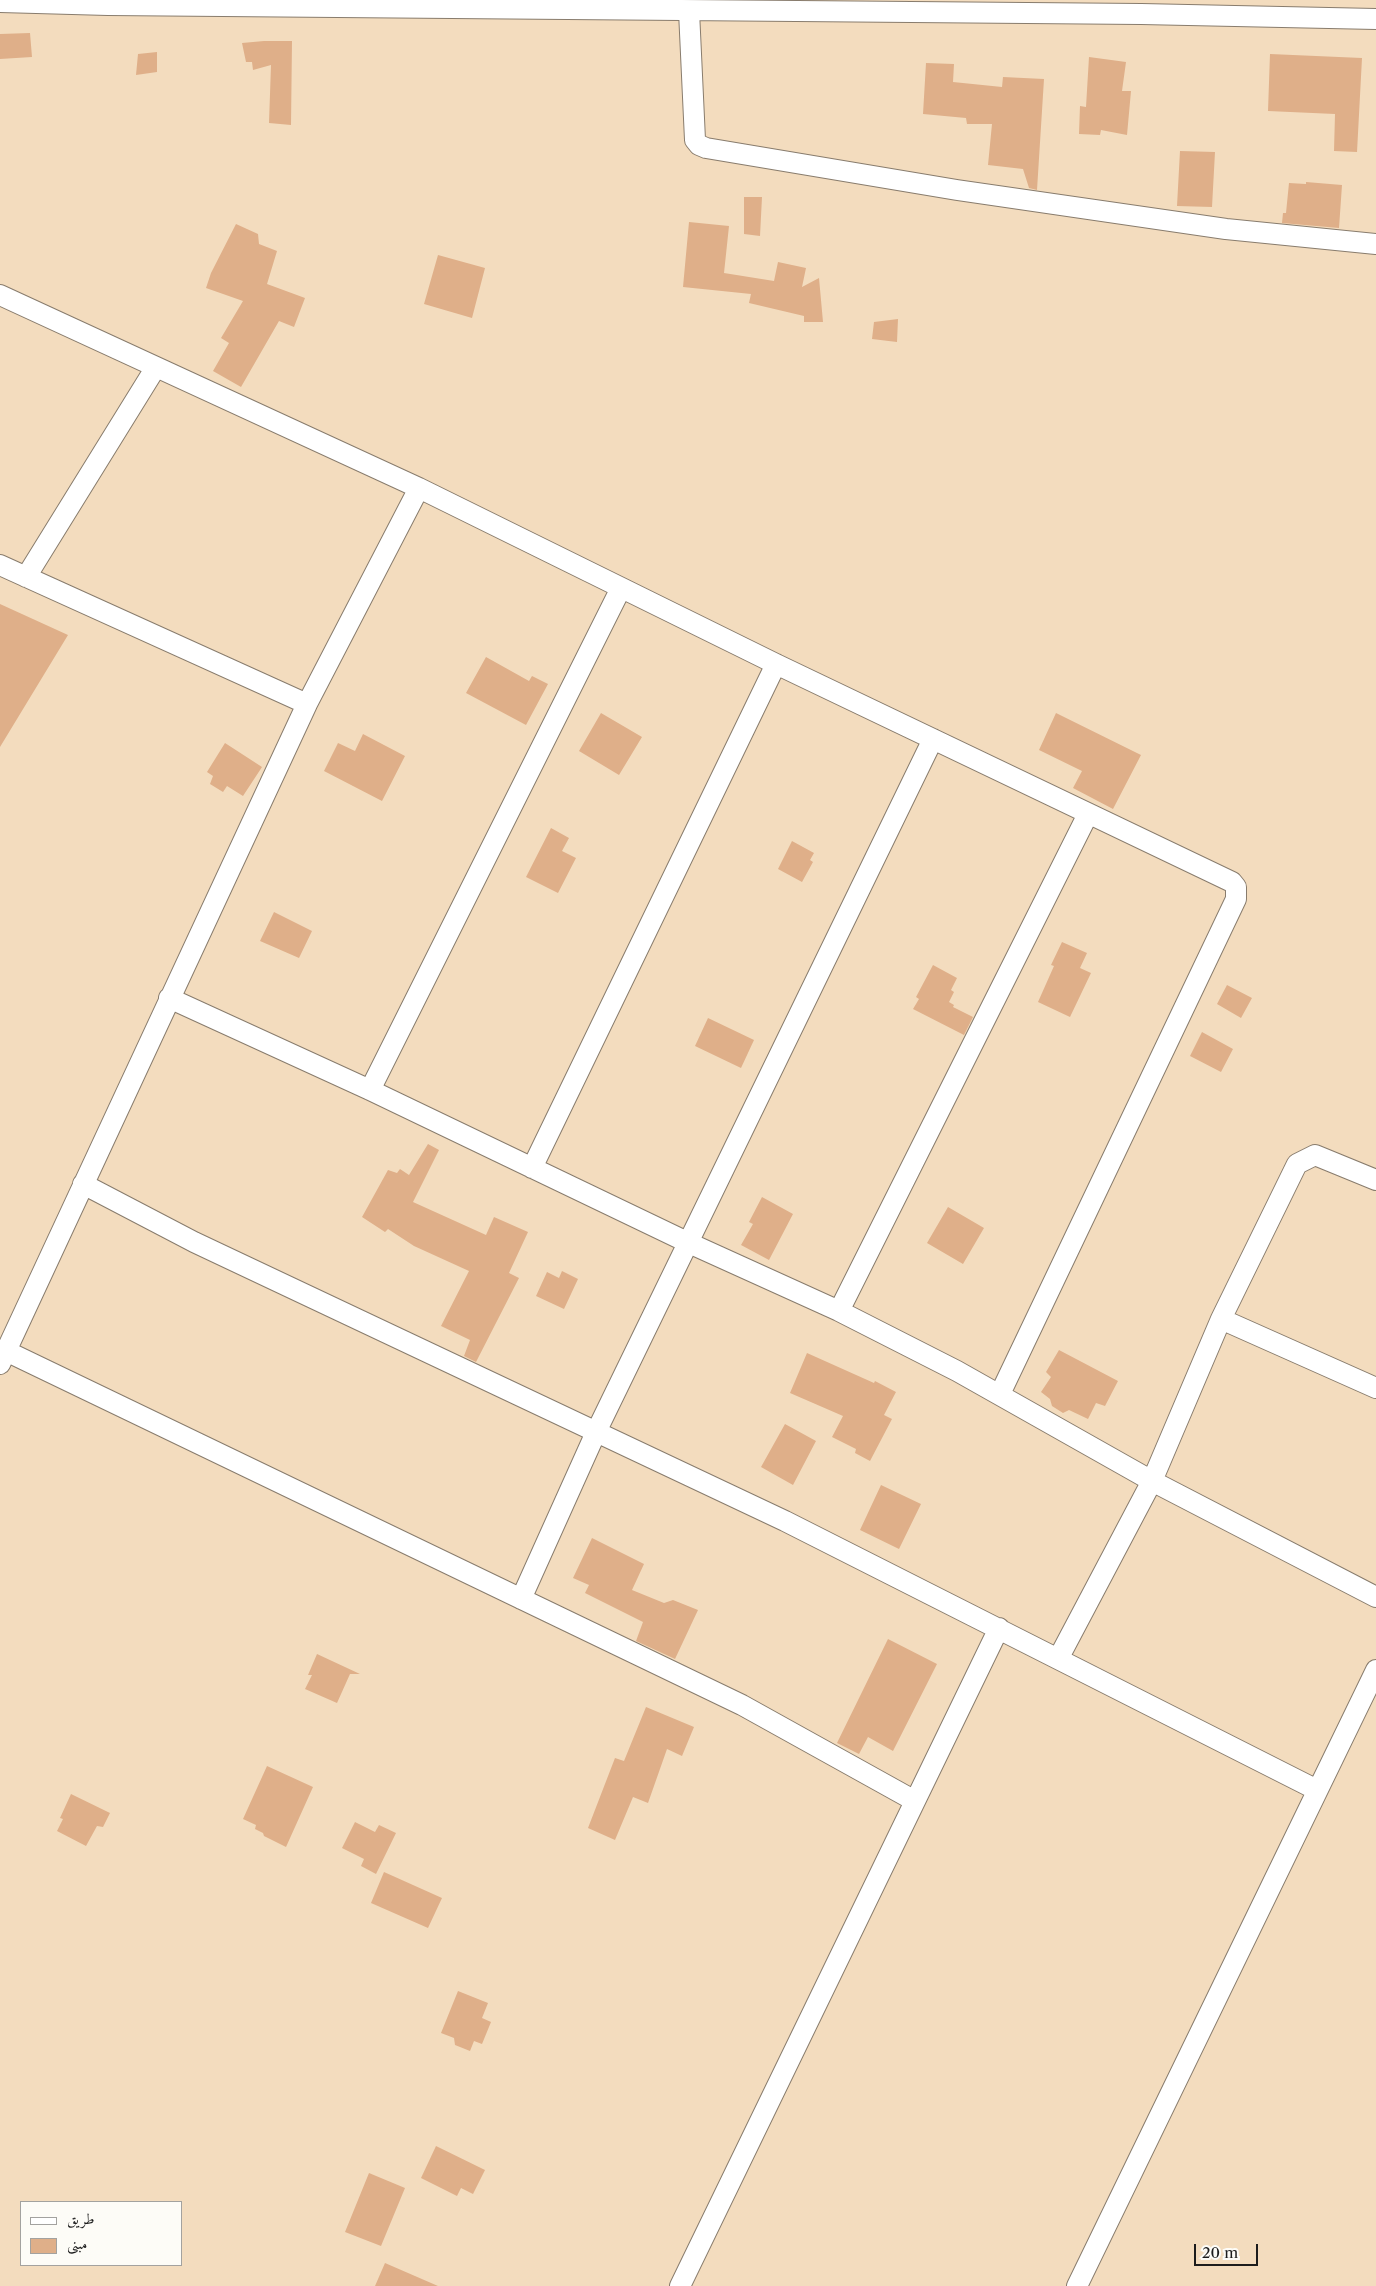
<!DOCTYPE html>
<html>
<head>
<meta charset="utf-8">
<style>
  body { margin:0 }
  #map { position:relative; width:1376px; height:2286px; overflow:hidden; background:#f3dcbe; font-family:"Libre Caslon Text",Amiri,serif }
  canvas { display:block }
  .legend { position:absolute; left:20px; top:2201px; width:162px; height:65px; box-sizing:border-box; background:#fdfcf7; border:1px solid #a3a29f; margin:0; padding:6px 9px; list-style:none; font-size:15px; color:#1c1c1c }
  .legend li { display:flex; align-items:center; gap:10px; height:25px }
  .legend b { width:25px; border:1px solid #a3a29f }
  .scale { position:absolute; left:1194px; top:2244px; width:64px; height:22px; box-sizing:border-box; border:2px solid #1c1c1c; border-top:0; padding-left:6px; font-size:15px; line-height:18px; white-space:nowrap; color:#1c1c1c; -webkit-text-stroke:4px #fdfcf7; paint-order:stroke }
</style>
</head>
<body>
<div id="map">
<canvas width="1376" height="2286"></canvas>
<ul class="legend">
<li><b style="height:6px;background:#fff"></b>طريق</li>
<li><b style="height:14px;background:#dfaf89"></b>مبنى</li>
</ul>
<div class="scale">20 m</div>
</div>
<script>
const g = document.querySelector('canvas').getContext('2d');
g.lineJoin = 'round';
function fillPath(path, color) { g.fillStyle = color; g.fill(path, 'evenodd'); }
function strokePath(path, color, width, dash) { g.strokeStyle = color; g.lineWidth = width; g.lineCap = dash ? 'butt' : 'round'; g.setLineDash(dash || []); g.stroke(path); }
fillPath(new Path2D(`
  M30,33L32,57L0,59V34Z
  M264,41H292L291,125L269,123L271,65L253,70L252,62H246L242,43Z
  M157,52V72L136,75L138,54Z
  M1270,54L1362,58L1357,152L1334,151L1335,114L1268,111Z
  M1089,57L1126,62L1122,91H1131L1127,135L1101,130L1100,135L1079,134L1080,106L1086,107Z
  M926,63L954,64L953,82L1002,87L1003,77L1044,79L1037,190L1029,188L1023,169L988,165L992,124H967L966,118L923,114Z
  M1180,151L1215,152L1212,207L1177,206Z
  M1306,182L1342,185L1339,228L1282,223L1283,213H1286L1289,183L1306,184Z
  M744,197H762L760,236L744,234Z
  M689,222L729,226L724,273L774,281L778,262L806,268L802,287L819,278L823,322H804V316L749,303L751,294L683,287Z
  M236,224L258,234L259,244L277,251L267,284L305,298L294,327L279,321L241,387L213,371L229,343L221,338L243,301L206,288L211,273Z
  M438,255L485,268L472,318L424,304Z
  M898,319L897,342L872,339L874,322Z
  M0,604L68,635L0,747Z
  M486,657L529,681L532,676L548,684L526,725L466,693Z
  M601,713L642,737L619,775L579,751Z
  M1056,713L1141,755L1113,809L1073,788L1082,771L1039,750Z
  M363,734L405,756L382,801L324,771L338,743L355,751Z
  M225,743L262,767L243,796L227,786L223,792L210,784L213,776L207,772Z
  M551,828L569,838L562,851L576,858L558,893L526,877Z
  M792,841L814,853L810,860L813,862L802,882L778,869Z
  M274,912L312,931L299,958L260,941Z
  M1062,942L1087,953L1080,968L1091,973L1070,1017L1038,1002L1054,966L1051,965Z
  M933,965L957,978L951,990L954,992L949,1002L954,1005L953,1007L973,1017L964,1035L913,1009L919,999L916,997Z
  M1227,985L1252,998L1241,1018L1217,1004Z
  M708,1018L754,1040L741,1068L695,1046Z
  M1202,1032L1233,1049L1221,1072L1190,1056Z
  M428,1144L439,1150L413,1202L486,1235L494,1217L528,1232L509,1273L519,1278L476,1362L464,1356L470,1340L441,1326L469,1271L414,1246L388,1229L385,1232L362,1217L388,1170L397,1173L400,1169L409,1175Z
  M762,1197L793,1214L769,1260L741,1245L753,1224L749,1222Z
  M948,1207L984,1228L963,1264L927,1243Z
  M562,1271L578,1279L564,1309L536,1296L547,1272L559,1278Z
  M1059,1350L1118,1381L1105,1406L1096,1403L1088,1419L1069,1410L1063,1413L1052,1406L1050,1399L1041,1392L1051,1377L1046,1372Z
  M807,1353L874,1383L875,1381L896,1392L884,1415L892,1419L870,1461L855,1453L856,1449L832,1437L843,1416L790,1393Z
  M785,1424L816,1441L793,1485L761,1467Z
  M881,1485L921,1504L899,1549L860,1530Z
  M592,1538L644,1564L632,1590L664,1603L673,1600L698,1610L675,1659L636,1641L643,1622L585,1593L589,1585L573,1578Z
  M888,1639L937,1664L893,1751L868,1737L859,1754L837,1743Z
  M317,1654L360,1674H350L337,1703L305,1689L312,1675H308Z
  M646,1707L694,1727L682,1756L667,1749L648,1803L633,1797L615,1840L588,1828L615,1758L624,1761Z
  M267,1766L313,1787L286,1847L264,1836L263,1833L255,1829L256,1825L243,1819Z
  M71,1794L110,1813L103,1827L97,1826L86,1846L57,1831L63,1819L60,1818Z
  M355,1822L375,1832L379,1825L396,1833L376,1874L361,1866L364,1859L342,1848Z
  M384,1872L442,1898L428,1928L371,1903Z
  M458,1991L488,2003L482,2018L491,2022L482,2044L474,2041L470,2051L455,2045L454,2038L441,2033Z
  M436,2146L485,2170L473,2194L461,2188L457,2196L421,2178Z
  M369,2173L405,2188L381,2246L345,2232Z
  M385,2263L438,2286H375Z`), '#dfaf89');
const minor = new Path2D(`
  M0,2L108,5L1141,14L1376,19
  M689,11L695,140L699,145L706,148L957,190L1226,229L1376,244
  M0,295L419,488L776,664L1232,882L1236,887V899L1000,1394
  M0,565L307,704
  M26,577L156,367
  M169,998L370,1090L689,1243L839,1311L957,1371L1152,1481L1376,1597
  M370,1090L621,588
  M532,1168L776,664
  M83,1184L194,1242L785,1521L1317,1790
  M839,1311L1088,814
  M1221,1319L1376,1388
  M6,1351L742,1705L915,1801
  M0,1364L307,704L419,488
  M521,1599L597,1430L933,739
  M1058,1659L1152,1481L1221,1319L1297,1164L1315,1155L1376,1180
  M680,2286L999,1628
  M1077,2286L1376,1670`);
strokePath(minor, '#887c6d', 22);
strokePath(minor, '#fff', 20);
</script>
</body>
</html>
